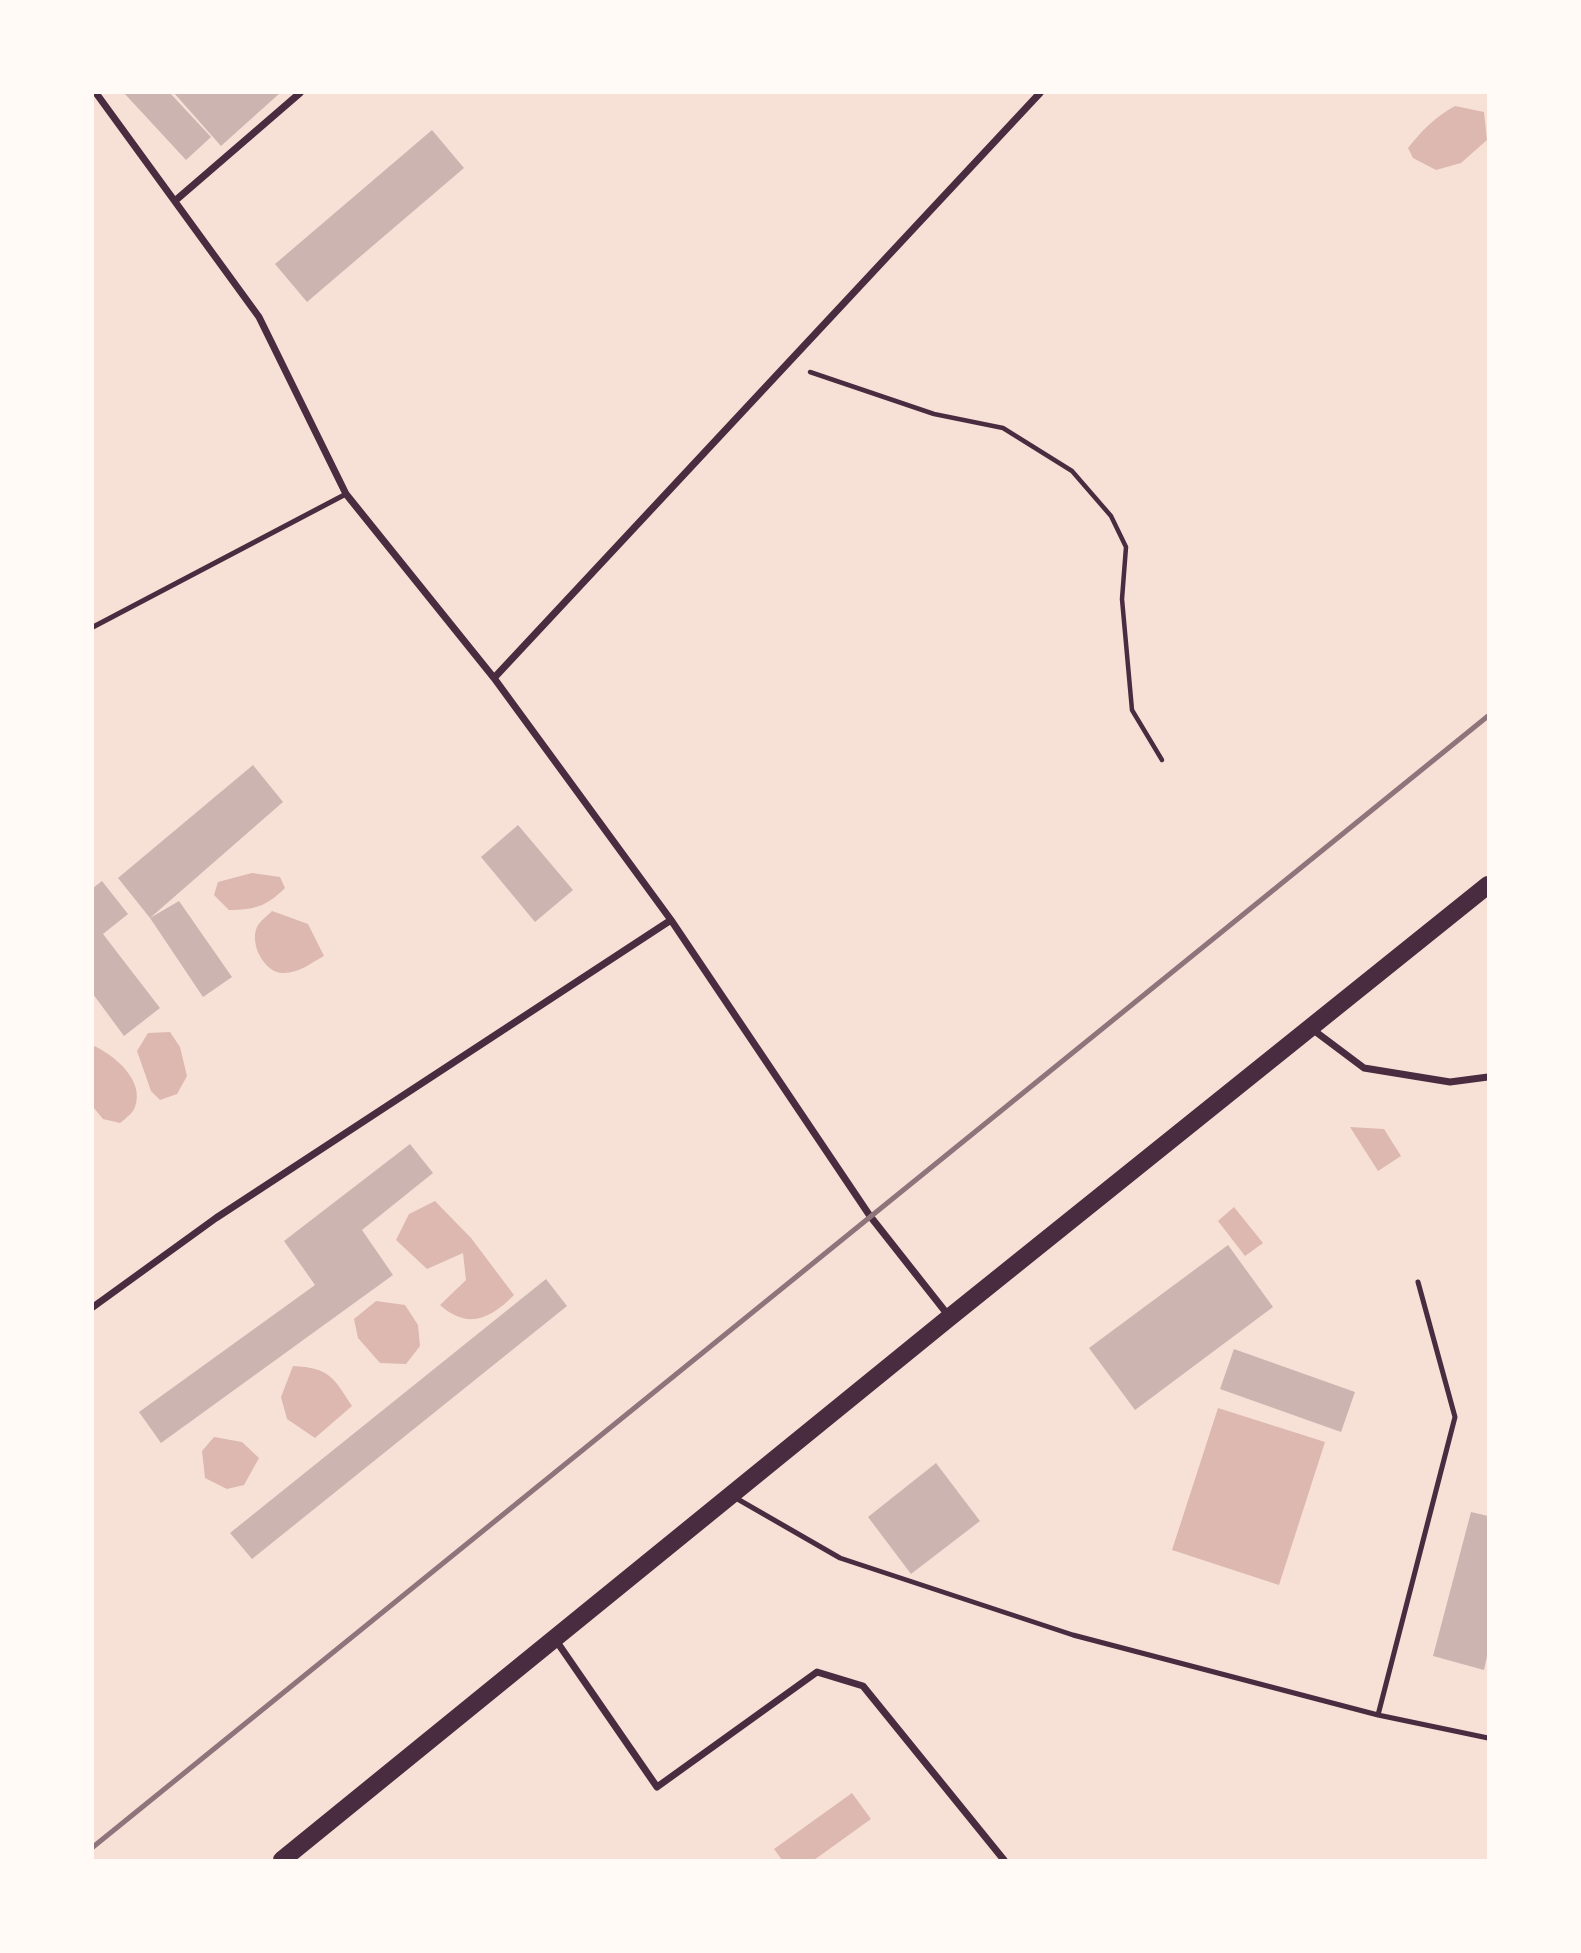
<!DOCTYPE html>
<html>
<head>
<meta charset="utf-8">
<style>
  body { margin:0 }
  #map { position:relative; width:1581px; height:1953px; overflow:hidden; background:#f7e1d7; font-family:"PT Serif",serif }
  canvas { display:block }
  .frame { position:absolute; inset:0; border:94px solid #fffaf5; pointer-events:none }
</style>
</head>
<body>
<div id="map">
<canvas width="1581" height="1953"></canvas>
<div class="frame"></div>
</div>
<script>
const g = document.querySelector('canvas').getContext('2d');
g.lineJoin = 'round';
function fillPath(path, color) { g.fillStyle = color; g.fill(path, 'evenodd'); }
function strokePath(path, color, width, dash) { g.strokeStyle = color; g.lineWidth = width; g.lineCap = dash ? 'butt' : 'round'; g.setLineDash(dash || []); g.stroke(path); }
fillPath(new Path2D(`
  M1455,106L1484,112L1487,140L1461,163L1436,170L1413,158L1408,148C1422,130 1435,117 1455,106Z
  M252,873L280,877L285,888C267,906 255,910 229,910L214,895L218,882Z
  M272,911L308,924L324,956C311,963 299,973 284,973C265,974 249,944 257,927C260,921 267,916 272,911Z
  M170,1032L180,1047L187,1076L177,1094L160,1100L151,1091L137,1051L148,1033Z
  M94,1046C114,1055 145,1080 135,1107C133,1113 125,1119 120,1123L103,1119L93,1107Z
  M1350,1127L1384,1129L1401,1156L1378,1171Z
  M435,1201L471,1238L514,1295C490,1319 468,1330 440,1305L466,1280L463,1253L427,1269L396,1240L409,1214Z
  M1234,1207L1263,1243L1245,1256L1218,1221Z
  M376,1301L405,1305L418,1325L420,1346L406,1364L380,1363L358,1338L354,1319Z
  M293,1366C330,1368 333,1377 352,1406L315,1438L287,1419L281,1397Z
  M1218,1408L1325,1442L1279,1585L1172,1550Z
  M214,1437L242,1442L259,1458L244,1485L227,1489L205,1478L202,1451Z
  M852,1793L871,1819L814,1860H782L774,1849Z`), '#dcb8b0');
fillPath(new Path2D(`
  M124,93H170L211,137L186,160Z
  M174,93H280L221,146Z
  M432,130L464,168L307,302L275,264Z
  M253,765L283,802L150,918L179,901L232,977L203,997L150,918L118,878Z
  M518,825L573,890L535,922L481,857Z
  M102,881L128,914L103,934L160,1008L124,1036L93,994V888Z
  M410,1144L433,1173L362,1230L393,1275L161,1443L139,1412L315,1285L284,1241Z
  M1228,1245L1273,1307L1135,1410L1089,1348Z
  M546,1279L567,1306L252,1559L230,1533Z
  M1234,1349L1355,1392L1341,1432L1220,1389Z
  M936,1463L980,1521L911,1574L868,1517Z
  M1471,1512L1488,1516V1652L1484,1670L1433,1656Z`), '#ccb4b1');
strokePath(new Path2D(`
  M810,372L934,414L1003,428L1072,471L1111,516L1126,547L1122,599L1132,710L1162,760`), '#4a2c40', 4.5);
strokePath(new Path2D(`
  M93,627L346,494
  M734,1497L840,1558L1073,1635L1378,1715L1488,1738
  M1378,1715L1455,1417L1418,1282`), '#4a2c40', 5);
strokePath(new Path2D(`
  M96,93L259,317L346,494L494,678L671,920L870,1216L948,1315
  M176,200L300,93
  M494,678L1040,93
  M1312,1029L1364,1068L1450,1082L1488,1077
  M93,1307L216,1218L671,920
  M555,1639L657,1787L817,1672L863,1686L1004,1860`), '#4a2c40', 7);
strokePath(new Path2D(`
  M282,1860L950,1317L1488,885`), '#4a2c40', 18);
strokePath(new Path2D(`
  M93,1847L1488,716`), '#8f747c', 5);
</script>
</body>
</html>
